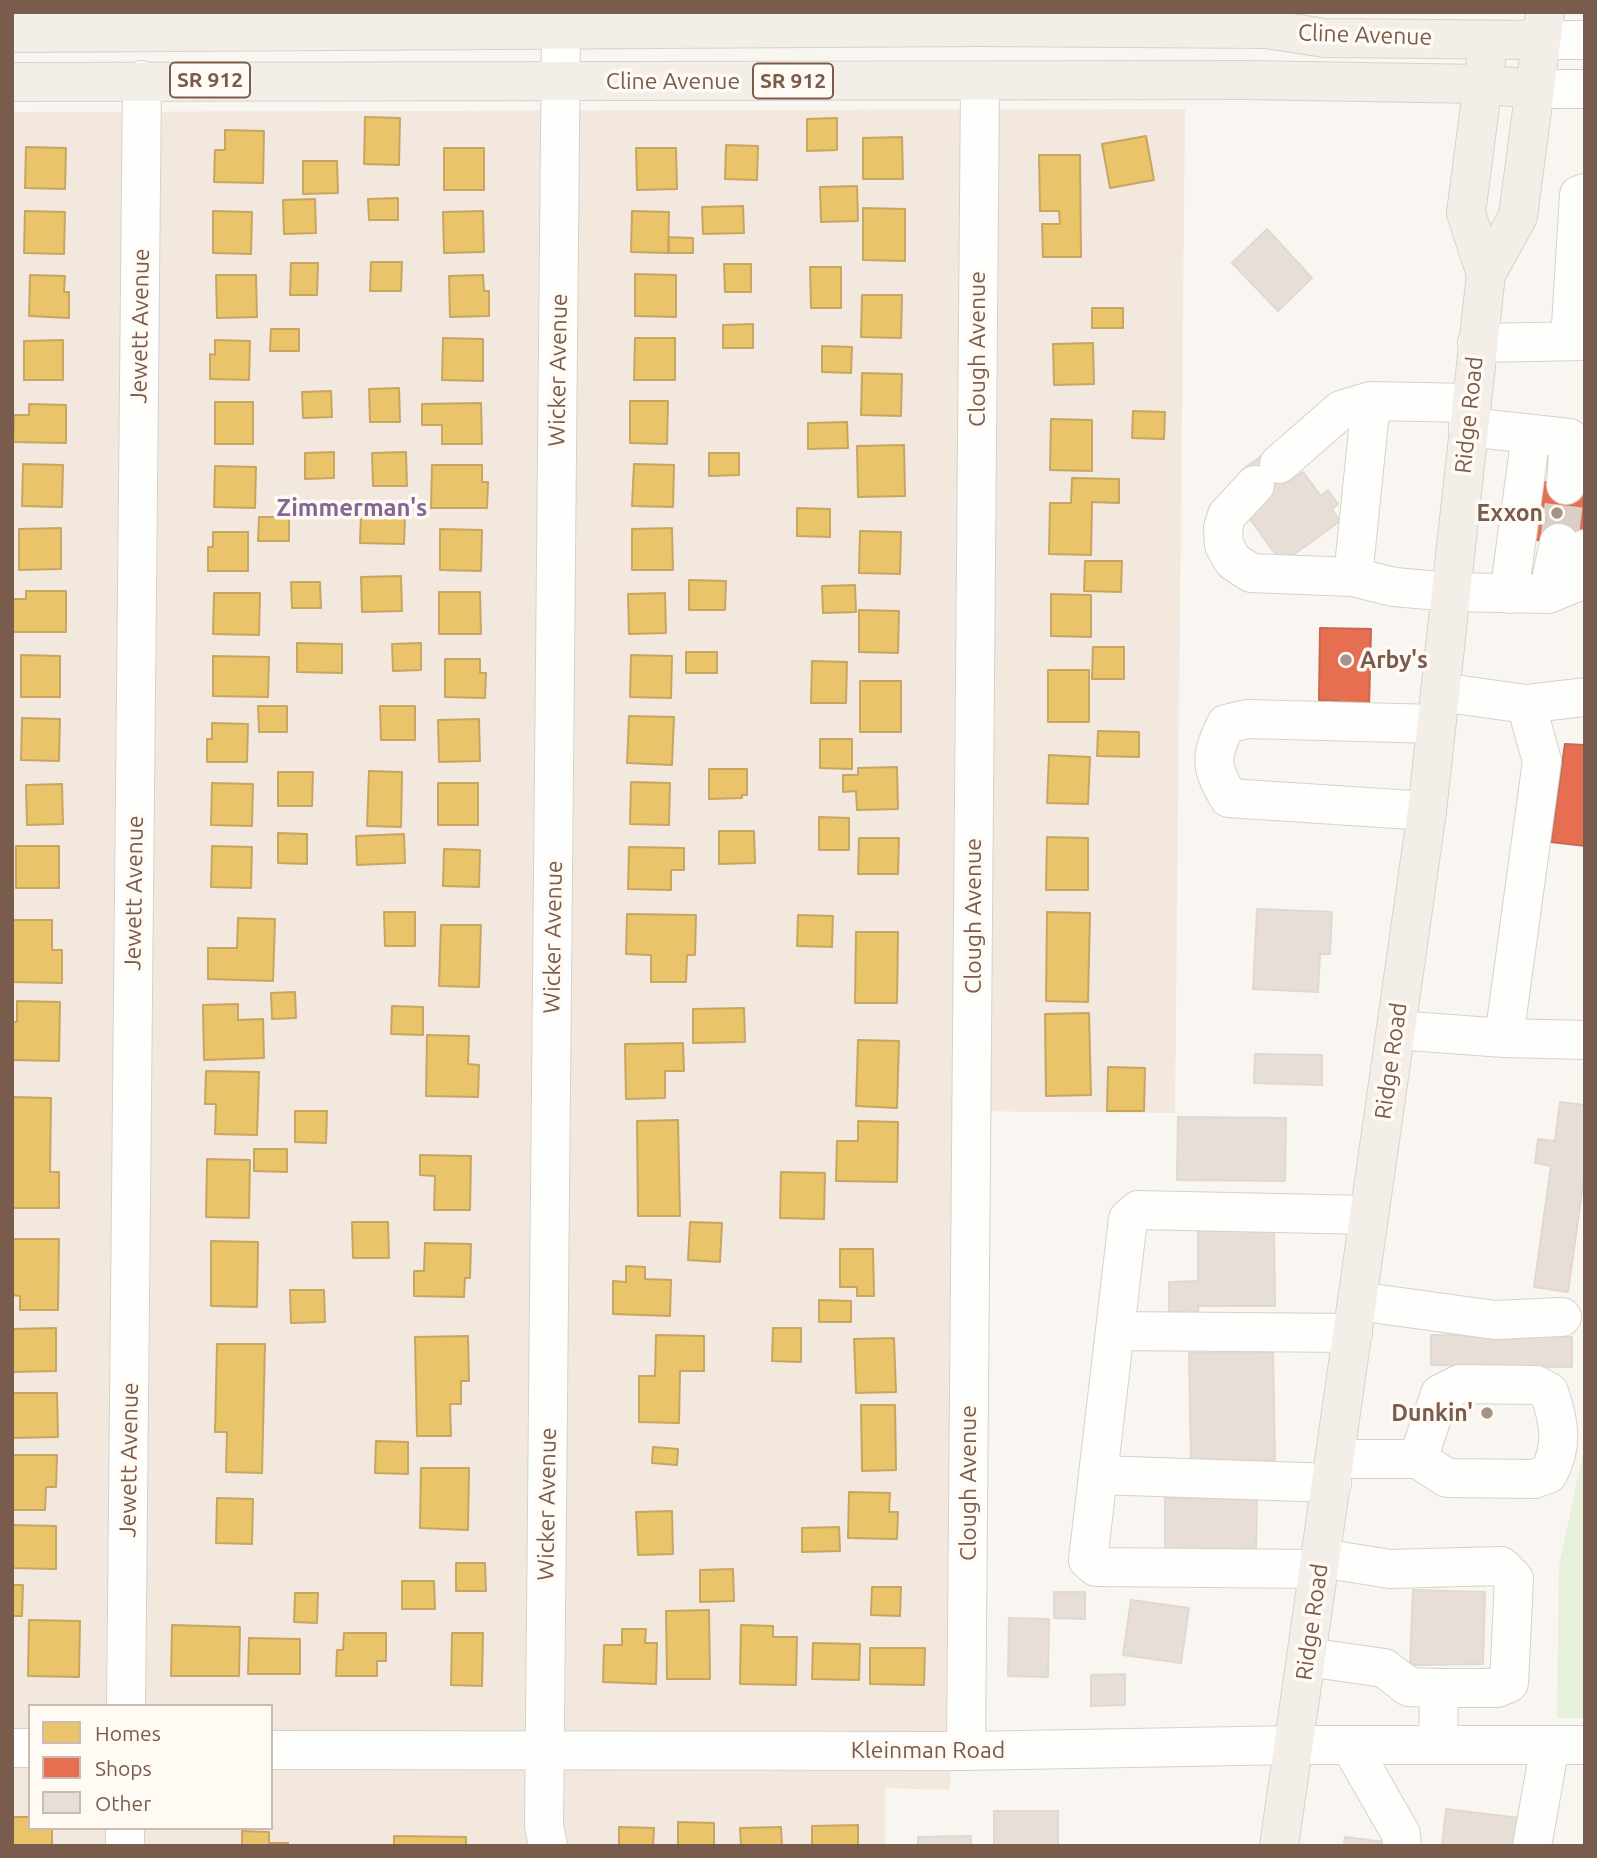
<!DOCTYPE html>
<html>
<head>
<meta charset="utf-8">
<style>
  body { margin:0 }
  #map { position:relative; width:1597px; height:1858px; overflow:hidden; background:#f9f5f0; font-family:Ubuntu,sans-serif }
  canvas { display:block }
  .frame { position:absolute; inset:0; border:14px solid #7a5c4d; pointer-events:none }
  .legend { position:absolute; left:28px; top:1704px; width:245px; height:126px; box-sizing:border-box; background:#fffaf3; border:2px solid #cabbb1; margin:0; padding:9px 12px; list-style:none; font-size:21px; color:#7a5c4d }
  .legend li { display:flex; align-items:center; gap:14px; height:35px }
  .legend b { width:35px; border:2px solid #cabbb1 }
</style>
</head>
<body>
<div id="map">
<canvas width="1597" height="1858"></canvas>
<div class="frame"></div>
<ul class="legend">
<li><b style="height:19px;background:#e9c46a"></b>Homes</li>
<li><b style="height:19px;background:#e76f51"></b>Shops</li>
<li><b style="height:19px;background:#e6ded7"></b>Other</li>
</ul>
</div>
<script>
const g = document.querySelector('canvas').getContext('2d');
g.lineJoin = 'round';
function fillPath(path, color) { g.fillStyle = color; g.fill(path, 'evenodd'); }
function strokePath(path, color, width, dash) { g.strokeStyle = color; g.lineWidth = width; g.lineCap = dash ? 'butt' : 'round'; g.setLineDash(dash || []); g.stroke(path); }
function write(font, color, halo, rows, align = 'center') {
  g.font = font + ' Ubuntu,sans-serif'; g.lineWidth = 7; g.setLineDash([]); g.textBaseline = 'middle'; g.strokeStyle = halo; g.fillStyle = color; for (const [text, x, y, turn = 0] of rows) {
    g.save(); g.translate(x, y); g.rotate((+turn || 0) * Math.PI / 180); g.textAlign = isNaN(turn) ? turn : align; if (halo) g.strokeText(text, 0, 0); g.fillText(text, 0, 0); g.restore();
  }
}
fillPath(new Path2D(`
  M1185,109L1175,1113L956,1111L950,1790L885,1788V1846H12V112ZM30,1706H271V1828H30Z`), '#f2e8de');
fillPath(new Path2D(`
  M1585,1443V1718H1557L1559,1566Z`), '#e7f0db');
const homes = new Path2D(`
  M365,117L400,118L399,165L364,164Z
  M837,118V150L807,151V119Z
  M225,130L264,131L263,183L214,182L215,150H225Z
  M1146,136L1154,180L1110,188L1102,144Z
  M902,137L903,179H863V138Z
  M726,145L758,146L757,180L725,179Z
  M26,147L66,148L65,189L25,188Z
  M444,148H484V190H444Z
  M636,148H676L677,189L637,190Z
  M1039,155H1080L1081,257H1043L1042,224H1060L1059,211H1040Z
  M303,161H337L338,193L303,194Z
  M857,186L858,221L821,222L820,187Z
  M398,198V220H369L368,199Z
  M315,199L316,233L284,234L283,200Z
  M743,206L744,233L703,234L702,207Z
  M863,208L905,209V261L863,260Z
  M25,211L65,212L64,254L24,253Z
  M213,211L252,212L251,254L213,253Z
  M483,211L484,252L444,253L443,212Z
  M632,211L669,212L668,253L631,252Z
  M669,237L693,238V253H669Z
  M371,262H402L401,291H370Z
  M291,263H318L317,295H290Z
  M724,264H751V292H725Z
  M810,267H841V308H811Z
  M635,274L676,275V317L635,316Z
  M30,275L65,276L64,292H69V318L29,316Z
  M216,275H256L257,317L217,318Z
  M483,275L484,291H489V316L450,317L449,276Z
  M862,295H902L901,338L861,337Z
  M1092,308H1123V328H1092Z
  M753,324V348H723V325Z
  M271,329H299V351H270Z
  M443,338L483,339V381L442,380Z
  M635,338H675V380H634Z
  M63,340V380H24V341Z
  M215,340L250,341L249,380L210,379V354L215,355Z
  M1093,343L1094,384L1054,385L1053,344Z
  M822,346L852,347L851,373L822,372Z
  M862,373L902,374L901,416L861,415Z
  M399,388L400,422H370L369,389Z
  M331,391L332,417L303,418L302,392Z
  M630,401H668L667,444L630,443Z
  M215,402H253V444H215Z
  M481,403L482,444H442V425H422V404Z
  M29,404L66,405V443L13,442L14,415H29Z
  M1133,411L1165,412L1164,439L1132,438Z
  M1051,419L1092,420V471L1050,470Z
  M847,422L848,448L808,449V423Z
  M904,445L905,496L858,497L857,446Z
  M334,452V478L305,479V453Z
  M406,452L407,486H373L372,453Z
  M709,453H739V475L709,476Z
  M23,464L63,465L62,507L22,506Z
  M634,464L674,465L673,507L632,506Z
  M432,465H482V482H488L487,508H431Z
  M215,466L256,467L255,508L214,507Z
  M1072,478L1119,479V503L1092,502L1091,555L1049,554L1050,503H1071Z
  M797,508L830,509V537L797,536Z
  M361,515L405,516L404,544L360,543Z
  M259,517H289V541H258Z
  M61,528V569L19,570V529Z
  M672,528L673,570H632V529Z
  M440,529L482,530L481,571L440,570Z
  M860,531L901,532L900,574L859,573Z
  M213,532H248V571H208V547H213Z
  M1085,561H1122L1121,592L1084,591Z
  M401,576L402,611L362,612L361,577Z
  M689,580L726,581L725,610H689Z
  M291,582H320L321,608H292Z
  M855,585L856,612L823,613L822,586Z
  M26,591H66V632H12V599H26Z
  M439,592H480L481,634H439Z
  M214,593H260L259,635L213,634Z
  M665,593L666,633L629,634L628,594Z
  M1051,594L1091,595V637L1051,636Z
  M859,610L899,611L898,653L859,652Z
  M297,643L342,644V673L297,672Z
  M421,643V670L393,671L392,644Z
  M1093,647H1124V679H1092Z
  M686,652H717V673H686Z
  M21,655L60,656V697H21Z
  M631,655L672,656L671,698L630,697Z
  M213,656L269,657L268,697L213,696Z
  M445,659H480V673H486L485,698L445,697Z
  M812,661L847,662L846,703H811Z
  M1048,670H1089V722H1048Z
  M860,681H901V732H860Z
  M258,706H287V732H259Z
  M380,706H415V740H381Z
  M629,716L674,717L672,765L627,763Z
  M22,718L60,719L59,761L21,760Z
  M479,719L480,761L439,762L438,720Z
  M212,723L248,724L247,762H207V739H212Z
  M1098,731L1139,732V757L1097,756Z
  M820,739H852V769L820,768Z
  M1049,755L1090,757L1088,804L1047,803Z
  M897,767L898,809L857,810L856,791L843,792V775H858V768Z
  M709,769H747V795H742V798L709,799Z
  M369,771L402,772L401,827L367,826Z
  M278,772H313L312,806H278Z
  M631,782L670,783L669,825L630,824Z
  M212,783L253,784L252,826L211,825Z
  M438,783H478V825H438Z
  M62,784L63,824L27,825L26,785Z
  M819,817L849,818V850H819Z
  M719,831H754L755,863L719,864Z
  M278,833L307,834V864L278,863Z
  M404,834L405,863L357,865L356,836Z
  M1047,837L1088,838V890H1046Z
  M859,838H899L898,874H858Z
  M16,846H59V888H16Z
  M212,846L252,847L251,888L211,887Z
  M629,847L684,848V870H671V890L628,889Z
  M444,849L480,850L479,887L443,886Z
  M384,912H415V946H385Z
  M1047,912L1090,913L1088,1002L1046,1001Z
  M627,914L696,915L695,955H687L686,982H651V955L626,954Z
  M798,915L833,916L832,947L797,946Z
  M238,918L275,919L273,981L208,979V948H237Z
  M12,920H52V950H62V983L12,982Z
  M441,925H481L479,987L439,986Z
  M856,932H898L897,1003H855Z
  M295,992L296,1018L272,1019L271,993Z
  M17,1001L60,1002L59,1061L12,1060V1022H17Z
  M238,1004V1020L263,1019L264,1058L204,1060L203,1005Z
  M392,1006L423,1007V1035L391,1034Z
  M744,1008L745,1042L693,1043V1009Z
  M1089,1013L1091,1095L1046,1096L1045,1014Z
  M427,1035L469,1036L468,1064L479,1065L478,1097L426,1096Z
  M858,1040L899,1041L897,1108L856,1106Z
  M683,1043L684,1071H665V1098L626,1099L625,1044Z
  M1108,1067L1145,1068L1144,1111H1107Z
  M206,1071L259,1072L257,1135L215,1134L216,1104H205Z
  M12,1097L51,1098L50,1172H59V1208H12Z
  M295,1111H327L326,1143L295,1142Z
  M678,1120L680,1216H638L637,1121Z
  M858,1121L898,1122L897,1182L836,1181L837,1141H858Z
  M254,1149H287V1172L254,1171Z
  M420,1155L471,1156L470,1210H434L435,1176L420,1175Z
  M207,1159L250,1160L249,1218L206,1217Z
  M781,1172L825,1173L824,1219L780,1218Z
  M352,1222H388L389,1258H353Z
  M690,1222L722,1223L720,1262L688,1260Z
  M12,1239H59L58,1310H20V1296L12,1295Z
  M211,1241L258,1242L257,1307L211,1306Z
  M425,1243L471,1244L470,1278H465L464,1297L414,1296V1271H424Z
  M840,1249H873L874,1296H857V1287H840Z
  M626,1266L645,1267V1279L671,1280L670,1316L613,1314V1281L626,1282Z
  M290,1290H324L325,1322L291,1323Z
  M819,1300L851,1301V1322H819Z
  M56,1328V1371L12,1372V1329Z
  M773,1328H801V1362L772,1361Z
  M656,1335L704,1336V1371H680L679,1423L639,1422V1376H655Z
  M468,1336L469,1381H461V1404H450L451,1436H417L415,1337Z
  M894,1338L896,1392L856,1393L854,1339Z
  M217,1344H265L262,1473L226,1472L227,1432H215Z
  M12,1393H57L58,1437L12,1438Z
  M861,1405H895L896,1470L862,1471Z
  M376,1441L408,1442V1474L375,1473Z
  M653,1447L678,1449L677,1465L652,1463Z
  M12,1455H57L56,1487H46L45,1510H12Z
  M421,1468H469L468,1530L420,1528Z
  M849,1492L890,1493L889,1512H898L897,1539L848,1538Z
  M217,1498L253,1499L252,1544L216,1543Z
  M672,1511L673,1554L638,1555L636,1512Z
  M12,1525L56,1526V1569L12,1568Z
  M839,1527L840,1551L802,1552V1528Z
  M456,1563H485L486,1591H456Z
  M733,1569L734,1601L700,1602V1570Z
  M402,1581H434L435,1609H402Z
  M12,1585H23L22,1616H12Z
  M872,1587H901L900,1616L871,1615Z
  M295,1593H318L317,1623L294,1622Z
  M709,1610L710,1679H667L666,1611Z
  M29,1620L80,1621L79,1677L28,1676Z
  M172,1625L240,1627L239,1676H171Z
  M741,1625L773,1626V1637H797L796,1685L740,1684Z
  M622,1629H646L645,1643H657L656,1684L603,1682L604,1645H622Z
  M344,1633H386V1661H377V1676H336L337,1650H343Z
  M452,1633H483L482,1686L451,1685Z
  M249,1638L300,1639V1674H248Z
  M813,1643L860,1644L859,1680L812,1679Z
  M870,1648H925L924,1685L870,1684Z
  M12,1817H30V1828H52V1846H12Z
  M678,1822L714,1823V1846H678Z
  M858,1825V1846H812V1826Z
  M619,1827L654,1828L653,1846H619Z
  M781,1827L782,1846H741L740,1828Z
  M242,1831L269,1832V1843H288V1846H242Z
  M394,1836L466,1837V1846H394Z`);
fillPath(homes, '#e9c46a');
strokePath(homes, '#c8a561', 2);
const shops = new Path2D(`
  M1533,481L1585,486V545L1527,539Z
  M1320,628L1371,629L1369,709L1338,708L1339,701L1319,700Z
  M1565,744L1585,745V846L1551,842Z`);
fillPath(shops, '#e76f51');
strokePath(shops, '#c66950', 2);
const building = new Path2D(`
  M1267,229L1312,278L1278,311L1232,263Z
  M1268,451L1290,481L1303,472L1321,496L1328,490L1338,504L1332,509L1340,521L1282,563L1247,515L1265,502L1242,470Z
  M1257,909L1332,912L1330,954H1320L1318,992L1253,989Z
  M1255,1054L1322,1055V1085L1254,1083Z
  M1560,1102L1585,1105V1170L1568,1292L1534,1287L1551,1166L1535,1163L1538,1139L1555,1141Z
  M1178,1117L1286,1118L1285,1181L1177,1180Z
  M1274,1223L1275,1306H1198L1199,1320H1169V1282L1198,1281V1224Z
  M1431,1335L1572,1337V1367L1431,1365Z
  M1273,1352L1275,1460L1191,1461L1189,1353Z
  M1165,1498L1257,1499L1256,1551L1165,1550Z
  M1413,1590L1485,1592L1483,1664L1410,1665Z
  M1054,1592H1085V1619L1054,1618Z
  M1131,1600L1189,1608L1181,1663L1123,1655Z
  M1009,1618L1049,1619L1048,1677L1008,1676Z
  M1125,1674V1705L1091,1706V1675Z
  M1446,1809L1519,1818L1515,1846H1442Z
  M994,1811H1058V1846H994Z
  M971,1836V1846H918V1837Z
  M1345,1837L1385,1842V1846H1344Z`);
fillPath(building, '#e6ded7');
strokePath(building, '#e2d8d2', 2);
strokePath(new Path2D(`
  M1559,543L1566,485`), '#d9cfc7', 38, [38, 19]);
const minor = new Path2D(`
  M1540,40H1585
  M1534,89H1585
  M1570,341L1579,195L1585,193
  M1477,343L1585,341
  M1468,427L1569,438L1566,485
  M1279,464L1341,410L1371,401
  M1255,485L1227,515L1223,528L1224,545L1233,561L1251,573L1353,577L1394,587L1451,592L1548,594L1559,543
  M1353,577L1371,401L1471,403
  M1509,594L1531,435
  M1548,594L1580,581L1585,549
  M1526,704L1585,697
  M1427,811L1229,798C1210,767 1210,757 1226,724L1247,719L1436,724
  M1396,1030L1504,1038L1542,761L1526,704L1440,692
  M1504,1038L1585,1040
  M1357,1301L1495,1320L1562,1317
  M1115,1331L1353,1333
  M1460,1384L1536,1385L1549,1392C1559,1421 1564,1446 1548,1474L1534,1479L1447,1478L1418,1459L1440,1394Z
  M1335,1459H1418
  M1098,1475L1332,1483
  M1321,1558L1390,1569L1501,1566L1514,1579L1509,1683L1497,1688H1439
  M1319,1569L1096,1567L1088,1560L1128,1219L1138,1210L1369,1215
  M1307,1657L1384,1668L1409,1687L1439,1688L1438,1745
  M126,1706L142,80
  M1350,1745L1401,1834L1402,1846
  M12,1748H30
  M271,1750L966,1751L1295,1745H1585
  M966,1751L980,82
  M125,1846V1828
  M548,1846L544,1826L561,28L565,12
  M1532,1846L1550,1745`);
const major = new Path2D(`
  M12,33L980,27L1266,29L1325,38L1540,40
  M1486,60L1466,213L1486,274
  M12,82L1244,80L1481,84L1534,89
  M1279,1846L1427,811L1486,274L1518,216L1545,12`);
strokePath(minor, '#d7d1cb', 40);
strokePath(major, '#dad1cc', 40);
strokePath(minor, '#fefefd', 38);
strokePath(major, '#f3eee8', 38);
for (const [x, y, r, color] of [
  [1557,513,7,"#a69286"],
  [1346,660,7,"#a69286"],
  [1487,1413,7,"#a69286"]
]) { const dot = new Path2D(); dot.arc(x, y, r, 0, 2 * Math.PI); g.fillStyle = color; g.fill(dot); strokePath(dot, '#fffaf3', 2.5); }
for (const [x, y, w] of [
  [210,80,80],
  [793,81,80]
]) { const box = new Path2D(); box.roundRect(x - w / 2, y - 17.5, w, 35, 5); g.fillStyle = '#fffaf3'; g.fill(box); strokePath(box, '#7a5c4d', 2); }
write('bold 21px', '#7a5c4d', null, [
  ["SR 912",210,80],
  ["SR 912",793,81]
]);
write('23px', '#7a5c4d', '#fffaf3', [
  ["Cline Avenue",1365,35,2],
  ["Cline Avenue",673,81],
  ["Jewett Avenue",140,326,-89],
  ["Clough Avenue",977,349,-90],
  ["Wicker Avenue",558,370,-89],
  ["Ridge Road",1469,415,-84],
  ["Jewett Avenue",134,893,-89],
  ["Clough Avenue",973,916,-90],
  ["Wicker Avenue",553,937,-89],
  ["Ridge Road",1391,1061,-82],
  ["Jewett Avenue",129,1460,-89],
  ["Clough Avenue",968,1483,-90],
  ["Wicker Avenue",547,1504,-89],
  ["Ridge Road",1312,1622,-82],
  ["Kleinman Road",928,1750]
]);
write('bold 23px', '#7a5c4d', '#fffaf3', [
  ["Exxon",1543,513],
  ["Arby's",1360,660,"left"],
  ["Dunkin'",1473,1413]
], 'right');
write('bold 24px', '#846695', '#fffaf3', [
  ["Zimmerman's",352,508]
]);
</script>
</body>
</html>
